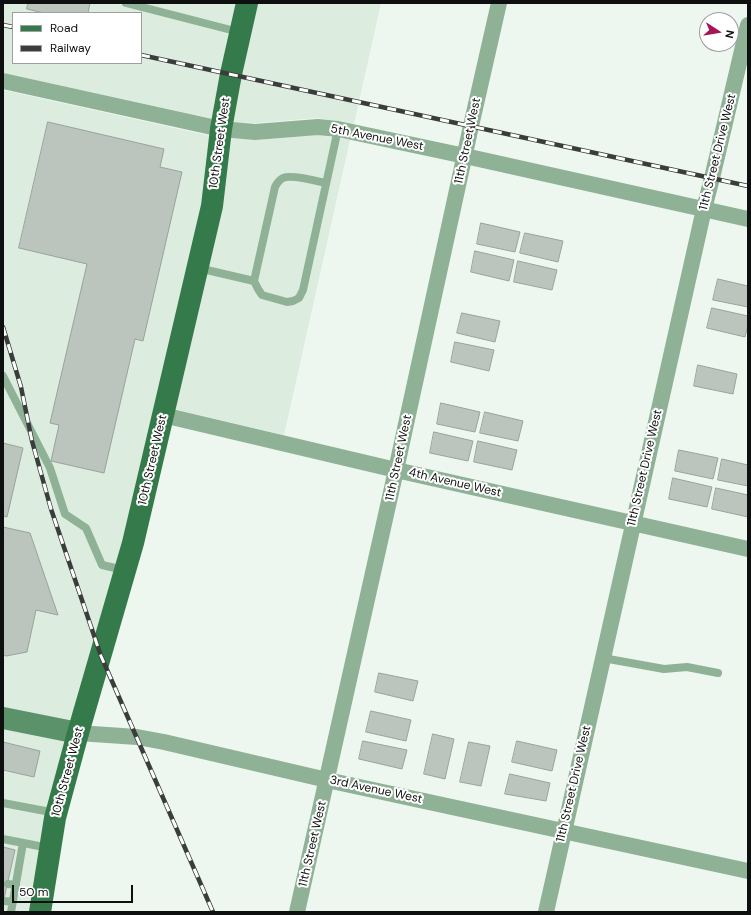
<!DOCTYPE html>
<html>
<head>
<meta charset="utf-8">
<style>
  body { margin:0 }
  #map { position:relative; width:751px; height:915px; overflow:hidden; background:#eef7ef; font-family:"DM Sans",sans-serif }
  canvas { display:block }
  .frame { position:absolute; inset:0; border:4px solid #0d100e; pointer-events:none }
  .legend { position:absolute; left:12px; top:12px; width:130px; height:52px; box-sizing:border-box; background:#fff; border:1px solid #9e9f9f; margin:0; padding:5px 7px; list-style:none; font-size:12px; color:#0d100e }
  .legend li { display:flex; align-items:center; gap:8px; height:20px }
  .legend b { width:20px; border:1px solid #9e9f9f }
  .north { position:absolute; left:699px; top:12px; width:40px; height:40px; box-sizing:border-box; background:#fff; border:1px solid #9e9f9f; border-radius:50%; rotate:102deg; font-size:11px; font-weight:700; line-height:16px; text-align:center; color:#0d100e }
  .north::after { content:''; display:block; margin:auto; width:14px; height:18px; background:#a51455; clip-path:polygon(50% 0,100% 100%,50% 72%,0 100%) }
  .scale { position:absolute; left:12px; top:885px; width:121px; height:18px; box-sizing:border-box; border:2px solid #0d100e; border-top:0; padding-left:5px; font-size:12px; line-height:14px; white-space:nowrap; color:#0d100e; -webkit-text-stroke:3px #fff; paint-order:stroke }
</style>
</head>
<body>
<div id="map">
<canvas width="751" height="915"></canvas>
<div class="frame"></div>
<ul class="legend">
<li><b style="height:5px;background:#347a4a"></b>Road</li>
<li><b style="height:5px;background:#393e3a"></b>Railway</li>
</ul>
<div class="north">N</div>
<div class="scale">50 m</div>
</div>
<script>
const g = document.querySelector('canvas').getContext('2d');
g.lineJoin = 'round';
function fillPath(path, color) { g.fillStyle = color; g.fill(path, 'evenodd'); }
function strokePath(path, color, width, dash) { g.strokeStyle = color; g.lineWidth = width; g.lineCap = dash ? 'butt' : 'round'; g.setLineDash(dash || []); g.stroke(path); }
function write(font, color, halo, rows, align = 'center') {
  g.font = font + ' "DM Sans",sans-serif'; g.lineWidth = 4; g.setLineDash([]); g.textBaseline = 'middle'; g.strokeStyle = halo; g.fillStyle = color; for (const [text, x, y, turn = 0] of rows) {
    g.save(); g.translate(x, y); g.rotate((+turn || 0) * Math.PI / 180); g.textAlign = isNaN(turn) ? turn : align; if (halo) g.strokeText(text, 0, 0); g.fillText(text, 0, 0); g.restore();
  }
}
fillPath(new Path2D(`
  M3,3H237L214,119L3,73ZM13,13H141V63H13Z
  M256,3H381L354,124L340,121L317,118L255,123L232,122Z
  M3,90L211,136L202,204L124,541L71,723L3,709Z
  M318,135L350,140L284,435L174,409L229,138L257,140Z
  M3,726L67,739L30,912H3Z`), '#dcecdf');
const building = new Path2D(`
  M28,3H90L88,13H44L27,9Z
  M48,122L164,149L160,167L182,172L143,341L135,339L104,473L51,461L59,425L50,423L87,264L19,248Z
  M481,223L520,232L515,252L477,244Z
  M525,233L563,241L558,262L520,253Z
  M475,251L514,260L509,281L471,272Z
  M518,261L557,270L552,290L514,282Z
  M718,279L748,286V307L713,300Z
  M712,308L748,316V325L745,337L707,328Z
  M462,313L500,321L495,342L457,333Z
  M455,342L494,350L489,371L451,362Z
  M698,365L737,374L733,394L694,386Z
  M441,403L480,412L475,432L437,424Z
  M485,412L523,421L518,441L480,433Z
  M434,432L473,441L468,461L430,453Z
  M478,441L517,450L512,470L474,462Z
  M3,443L23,448L7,517L3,516Z
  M679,450L718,458L713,479L675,471Z
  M722,459L748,465V486L718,480Z
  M673,478L712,487L707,507L669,499Z
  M716,488L748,495V517L712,509Z
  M3,527L30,533L58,615L36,610L27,652L6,656L3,655Z
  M379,673L418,681L413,701L375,692Z
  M371,711L411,720L406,741L366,732Z
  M433,734L454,739L445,779L424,774Z
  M363,741L407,750L402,769L359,759Z
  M517,741L557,750L552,771L512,762Z
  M3,742L40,751L34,777L3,770Z
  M469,742L490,746L481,786L460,782Z
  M510,774L550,783L546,801L505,794Z
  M3,847L15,850L3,903Z`);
fillPath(building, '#bbc4bd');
strokePath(building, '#9aa29c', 1);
strokePath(new Path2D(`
  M126,3L239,32
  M198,268L254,281L258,289L262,295L287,302L293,301L299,298L303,290L338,129
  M254,281L275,187C277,183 279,180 283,178C291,174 317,181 326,183
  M3,376L50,468L65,514L86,528L102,565L124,570
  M603,658L664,669L687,667L718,673
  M3,803L56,813
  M3,839L49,848
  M8,884L16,885
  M4,901L13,902
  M11,912L23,843`), '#8fb297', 8);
strokePath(new Path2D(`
  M3,81L221,129L255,132L318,127L338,129L465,156L748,219
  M163,415L396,470L748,549
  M78,733L137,737L164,742L327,780L748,871
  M297,912L396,470L471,126L499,3
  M546,912L704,209L712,178L748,25`), '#8fb297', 16);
strokePath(new Path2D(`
  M3,718L78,733`), '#5c926a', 22);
strokePath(new Path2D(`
  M40,912L55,818L78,733L133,543L212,206L221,129L231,74L247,3`), '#347a4a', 22);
const rail = new Path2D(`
  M3,25L13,27
  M141,55L748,186
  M3,327L21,387L32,441L51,509L101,656L213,912`);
strokePath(rail, '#393e3a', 4.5);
strokePath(rail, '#fff', 3, [9]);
write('12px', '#0d100e', '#fff', [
  ["5th Avenue West",377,138,11],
  ["11th Street West",468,141,-78],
  ["10th Street West",220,143,-82],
  ["11th Street Drive West",718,152,-76],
  ["11th Street West",399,458,-78],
  ["10th Street West",153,460,-77],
  ["11th Street Drive West",645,468,-77],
  ["4th Avenue West",455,483,13],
  ["10th Street West",68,772,-75],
  ["11th Street Drive West",574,784,-77],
  ["3rd Avenue West",376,790,12],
  ["11th Street West",313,844,-77]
]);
</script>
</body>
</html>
